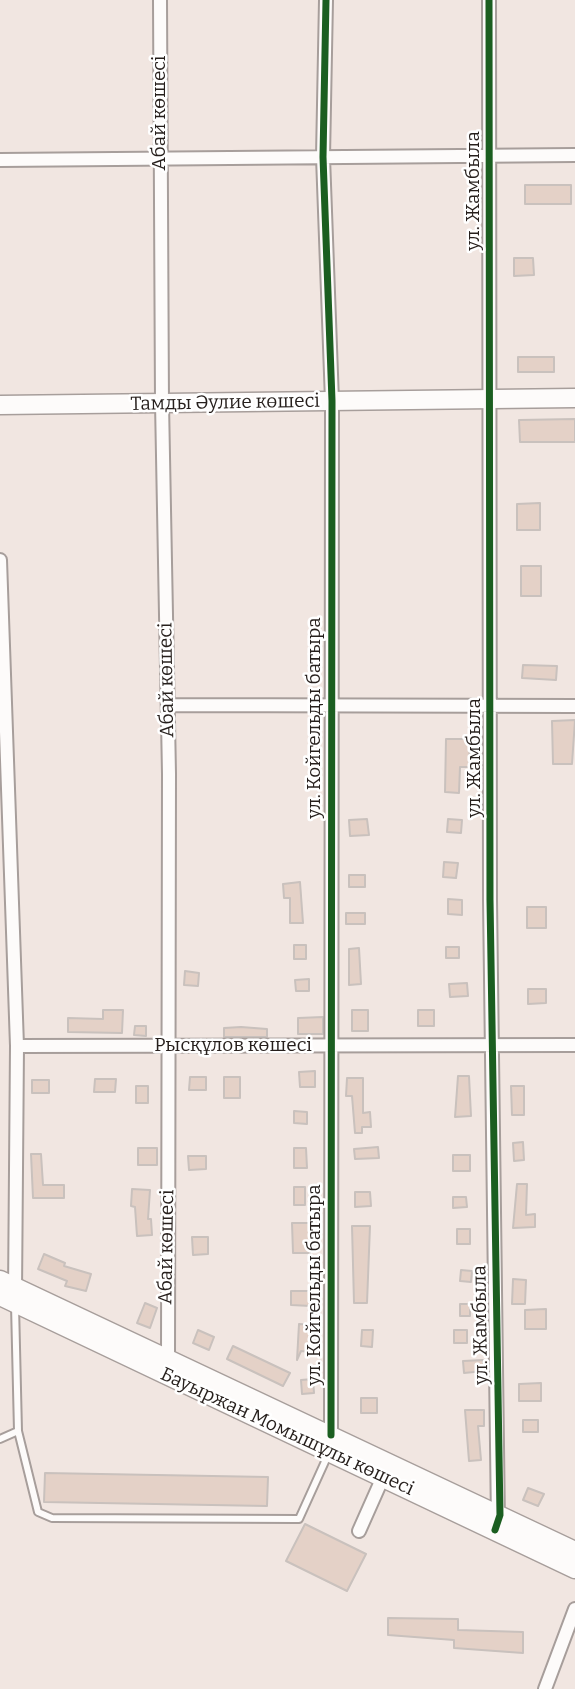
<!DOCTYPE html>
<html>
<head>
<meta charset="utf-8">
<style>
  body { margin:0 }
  canvas { display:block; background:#f1e6e1 }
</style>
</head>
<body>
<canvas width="575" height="1689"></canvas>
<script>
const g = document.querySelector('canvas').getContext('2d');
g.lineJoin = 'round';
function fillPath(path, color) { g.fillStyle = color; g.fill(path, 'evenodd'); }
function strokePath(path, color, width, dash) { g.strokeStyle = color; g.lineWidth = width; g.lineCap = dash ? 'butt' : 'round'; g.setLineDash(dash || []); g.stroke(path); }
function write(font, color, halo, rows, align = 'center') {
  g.font = font + ' Bitter,serif'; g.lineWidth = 5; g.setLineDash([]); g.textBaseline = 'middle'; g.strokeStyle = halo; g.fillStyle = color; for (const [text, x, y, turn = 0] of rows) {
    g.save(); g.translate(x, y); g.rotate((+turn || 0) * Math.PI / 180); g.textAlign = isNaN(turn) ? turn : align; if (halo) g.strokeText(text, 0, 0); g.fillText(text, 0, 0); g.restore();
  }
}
const building = new Path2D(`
  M525,185H571V204H525Z
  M514,258H533L534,275L514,276Z
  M518,357H554V372H518Z
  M575,419V442H520L519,420Z
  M540,503V530H517V504Z
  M521,566H541V596H521Z
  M523,665L557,666L556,680L522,678Z
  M575,720L572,764H553L552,721Z
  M446,739H470L469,767H460L459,793L445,792Z
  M367,819L369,835L350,836L349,820Z
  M448,819L462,820L461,833L447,832Z
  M444,862L458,863L456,878L443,877Z
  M349,875H365V887H349Z
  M300,882L303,923H290V898H284L283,884Z
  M448,899L462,900V915L448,914Z
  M527,907H546V928H527Z
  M346,913H365V924H346Z
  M294,945H306V959H294Z
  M446,947H459V958H446Z
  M359,948L361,984L349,985V949Z
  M185,971L199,973L198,986L184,985Z
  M309,979V991H296L295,980Z
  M467,983L468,996L450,997L449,984Z
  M528,989H546V1003L528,1004Z
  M103,1010H123L122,1033L68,1032V1018L103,1019Z
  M352,1010H368V1031H352Z
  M418,1010H434V1026H418Z
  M323,1017V1034H298V1018Z
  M135,1026H146V1036L134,1035Z
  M241,1027L267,1029V1037H224V1028Z
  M315,1071V1087H300L299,1072Z
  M458,1076H469L471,1116L455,1117Z
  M190,1077H206V1090H189Z
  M224,1077H240V1098H224Z
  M347,1078H363V1113L370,1112L371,1127H362V1133H355L352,1096H346Z
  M95,1079H116L115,1092H94Z
  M32,1080H49V1093H32Z
  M136,1086H148V1103H136Z
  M511,1086H524V1115H512Z
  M294,1111L307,1112V1124L294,1123Z
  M523,1142L524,1160L514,1161L513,1143Z
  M378,1147L379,1158L355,1159L354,1149Z
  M138,1148H157V1165H138Z
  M294,1148H306L307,1168H294Z
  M31,1154H41L43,1185H64V1198H33Z
  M453,1155H470V1171H453Z
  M188,1156H206V1169L189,1170Z
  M517,1184H527L526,1215L535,1214V1227L513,1228Z
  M294,1187H305V1205H294Z
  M132,1189L150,1190L148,1219H151L152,1235L137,1236L135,1207L131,1206Z
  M355,1192H370L371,1206L355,1207Z
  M453,1197H466L467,1207L453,1208Z
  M292,1223H309L310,1253H293Z
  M352,1226H370L367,1303H354Z
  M457,1229H470V1244H457Z
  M192,1237H208V1254L193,1255Z
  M44,1254L65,1263L64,1266L91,1274L86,1291L65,1286L67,1281L38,1269Z
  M461,1270L472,1271L471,1282L460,1281Z
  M513,1279L526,1280L525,1304H512Z
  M291,1291H311V1306L291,1305Z
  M145,1303L157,1308L150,1328L137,1323Z
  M460,1304H470V1316H460Z
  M546,1309V1329H525V1310Z
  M299,1324L313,1325L310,1352L301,1351L297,1360Z
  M198,1330L214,1337L209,1350L193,1343Z
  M362,1330H373L372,1347L361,1346Z
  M454,1330H467V1343H454Z
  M233,1346L290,1373L283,1386L227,1359Z
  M483,1360L484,1371L464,1373L463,1361Z
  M313,1379L314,1393L302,1394L301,1380Z
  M541,1383V1401H519V1384Z
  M361,1398H377V1413H361Z
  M465,1410H484V1426H478L481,1460L469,1461Z
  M523,1420H538V1432H523Z
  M45,1473L268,1477L267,1506L44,1502Z
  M528,1488L544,1494L538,1506L523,1500Z
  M305,1524L366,1554L347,1591L286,1561Z
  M388,1618L458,1619V1630L523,1632V1653L454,1648V1640L388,1635Z`);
fillPath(building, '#e4d1c7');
strokePath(building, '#c9c1bd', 2);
const lane = new Path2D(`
  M15,1305L18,1431L38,1512L52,1518L299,1519L328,1455
  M0,1439L18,1431`);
const street = new Path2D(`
  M160,0L162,403L169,774L168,1359
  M326,0L323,157L332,401L331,1435
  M489,0L490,900L498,1522
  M0,160L575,155
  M0,560L17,1046L15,1292
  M168,705L575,706
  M17,1046L575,1045
  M359,1531L383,1477
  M545,1689L575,1609`);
const secondary = new Path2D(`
  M0,405L575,398
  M0,1280L575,1551
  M0,1296L575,1569`);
strokePath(lane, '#a79e9b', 10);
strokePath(street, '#a79e9b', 16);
strokePath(secondary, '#a79e9b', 21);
strokePath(lane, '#fdfbfa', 6);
strokePath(street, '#fdfbfa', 12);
strokePath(secondary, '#fdfbfa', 18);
strokePath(new Path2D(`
  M326,0L323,157L332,401L331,1435
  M489,0L490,900L500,1515L495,1530`), '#1b5e20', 7);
write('19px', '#261f1c', '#fff', [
  ["Абай көшесі",160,113,-90],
  ["ул. Жамбыла",474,191,-90],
  ["Тамды Әулие көшесі",225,403,-1],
  ["Абай көшесі",167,680,-91],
  ["ул. Койгельды батыра",315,718,-90],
  ["ул. Жамбыла",475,758,-90],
  ["Рысқұлов көшесі",233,1046],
  ["Абай көшесі",167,1247,-89],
  ["ул. Койгельды батыра",315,1285,-90],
  ["ул. Жамбыла",481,1325,-91],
  ["Бауыржан Момышұлы көшесі",287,1432,25]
]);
</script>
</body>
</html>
